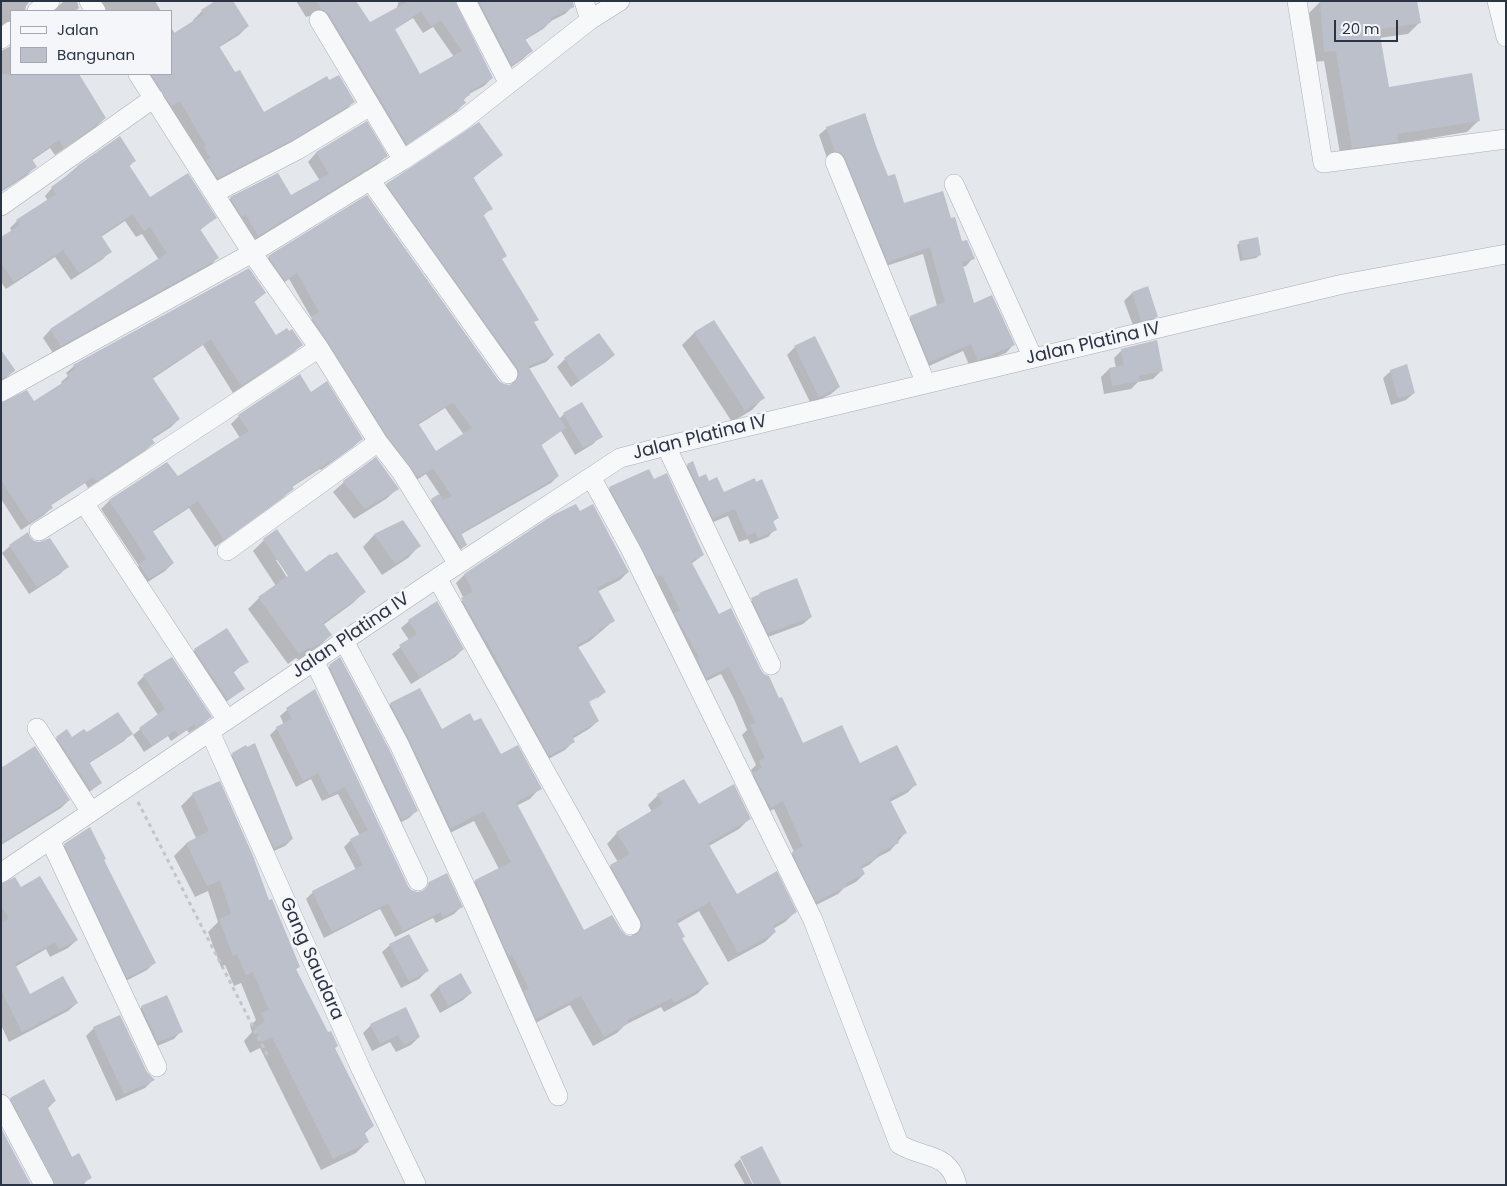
<!DOCTYPE html>
<html>
<head>
<meta charset="utf-8">
<style>
  body { margin:0 }
  #map { position:relative; width:1507px; height:1186px; overflow:hidden; background:#e4e7ec; font-family:Poppins,sans-serif }
  canvas { display:block }
  .frame { position:absolute; inset:0; border:2px solid #2b3445; pointer-events:none }
  .legend { position:absolute; left:10px; top:10px; width:162px; height:65px; box-sizing:border-box; background:#f4f6f9; border:1px solid #a4a8b1; margin:0; padding:6px 9px; list-style:none; font-size:15px; color:#2b3445 }
  .legend li { display:flex; align-items:center; gap:10px; height:25px }
  .legend b { width:25px; border:1px solid #a4a8b1 }
  .scale { position:absolute; left:1334px; top:20px; width:64px; height:22px; box-sizing:border-box; border:2px solid #2b3445; border-top:0; padding-left:6px; font-size:15px; line-height:18px; white-space:nowrap; color:#2b3445; -webkit-text-stroke:4px #f4f6f9; paint-order:stroke }
</style>
</head>
<body>
<div id="map">
<canvas width="1507" height="1186"></canvas>
<div class="frame"></div>
<ul class="legend">
<li><b style="height:6px;background:#f7f8fa"></b>Jalan</li>
<li><b style="height:14px;background:#bbc0ca"></b>Bangunan</li>
</ul>
<div class="scale">20 m</div>
</div>
<script>
const g = document.querySelector('canvas').getContext('2d');
g.lineJoin = 'round';
function fillPath(path, color) { g.fillStyle = color; g.fill(path, 'evenodd'); }
function strokePath(path, color, width, dash) { g.strokeStyle = color; g.lineWidth = width; g.lineCap = dash ? 'butt' : 'round'; g.setLineDash(dash || []); g.stroke(path); }
function write(font, color, halo, rows, align = 'center') {
  g.font = font + ' Poppins,sans-serif'; g.lineWidth = 5; g.setLineDash([]); g.textBaseline = 'middle'; g.strokeStyle = halo; g.fillStyle = color; for (const [text, x, y, turn = 0] of rows) {
    g.save(); g.translate(x, y); g.rotate((+turn || 0) * Math.PI / 180); g.textAlign = isNaN(turn) ? turn : align; if (halo) g.strokeText(text, 0, 0); g.fillText(text, 0, 0); g.restore();
  }
}
fillPath(new Path2D(`
  M1,1H30L26,6L25,11H11V33L1,28Z
  M64,1H77L79,8L75,11H53Z
  M87,1H155L161,11H95Z
  M296,1H355L369,24L396,10L399,1H454L492,78L484,86L469,94L463,101L464,103L457,111L398,151L312,15L306,17ZM413,18L423,33L433,27L454,57L419,75L394,30Z
  M466,1H572L573,6L565,14L551,21L543,29L525,40L531,51L523,59L504,72Z
  M1320,2L1420,22L1408,34L1379,38L1388,88L1479,120L1467,132L1395,144L1385,153L1341,159L1324,61L1313,62L1309,13Z
  M202,11L248,26L239,35L218,48L264,114L353,102L345,111L281,149L209,186L198,155L171,109L162,114L135,74H171V27L175,34L194,22L193,20Z
  M11,46V74H77L105,118L96,127L55,155L50,148L31,161L35,167L26,176L1,192V51Z
  M366,123L386,156L377,165L249,244L222,207L231,198L277,174L290,197L320,181L308,162L316,153Z
  M827,128L887,177L903,204L950,220L961,243L973,258L966,266L962,267L974,304L1013,345L1006,353L970,367L963,351L922,369L904,325L911,317L937,306L923,254L880,268L827,158L819,135Z
  M119,138L134,161L129,167L150,199L215,218L199,231L217,258L210,266L53,353L43,338L50,330L159,260L142,234L136,237L125,221L101,237L110,251L103,259L71,280L55,257L6,289L1,282V239L12,232L10,228L17,221L48,201L45,196L52,188L77,167Z
  M502,155L473,178L491,208L483,216L506,256L501,260L537,319L533,323L553,355L546,362L528,369L559,419L564,414L582,404L601,436L593,444L575,455L561,431L540,446L558,476L551,483L460,535L465,545L458,552L425,507L432,500L440,495L426,474L410,484L305,325L312,319L289,279L278,287L262,264L269,257L367,197L498,381L503,386L512,385V380L380,192L387,184ZM445,408L464,435L436,453L418,425Z
  M1240,242L1260,255L1256,258L1240,261L1237,245Z
  M1147,288L1157,316L1149,324L1134,328L1124,301L1132,293Z
  M265,293L253,303L275,337L301,345L294,352L233,393L203,345L152,379L179,419L171,427L151,440L153,443L146,450L88,488L85,483L50,506L51,508L44,515L21,530L1,499V404L34,403L62,384L61,382L68,376L66,373L74,366Z
  M714,321L763,398L752,410L732,422L682,345L694,333Z
  M599,335L614,355L606,362L571,387L557,367L565,359Z
  M795,347L839,387L831,394L811,404L787,355Z
  M1,350L15,370L1,382Z
  M1122,350L1161,371L1153,379L1138,382L1131,389L1104,394L1101,377L1109,369L1116,368L1114,358Z
  M1391,371L1414,393L1406,400L1391,405L1383,378Z
  M310,393L361,439L353,447L321,470L320,469L292,487L284,497L215,547L189,508L152,532L173,563L165,571L140,587L131,573L139,566L101,509L109,501L167,463L178,478L240,438L231,424L239,416Z
  M688,465L698,479L708,482L723,493L777,518L772,523L775,529L768,537L750,544L748,539L739,542L728,516L706,525L680,472Z
  M344,482L397,489L386,499L354,519L333,492Z
  M610,488L703,555L691,564L718,615L760,671L779,700L803,744L915,785L907,793L890,802L905,833L890,851L878,857L869,865L861,869L864,874L856,882L844,888L838,894L808,909L785,861L794,852L774,809L762,815L746,782L753,775L751,770L756,765L742,735L747,730L734,699L721,674L698,685L602,497Z
  M554,517L628,572L620,580L597,592L613,621L590,641L577,648L605,692L589,705L598,721L589,729L572,739L573,742L565,750L541,763L454,608L464,599L456,583L464,575ZM597,696V699L585,707L583,705Z
  M402,522L419,546L408,558L382,575L363,547L374,535Z
  M264,540L306,573L364,592L353,603L323,625L331,635L319,646L299,660L296,658L288,664L248,609L259,598L276,586L253,551ZM278,559L292,580L290,582L276,560Z
  M34,542L67,567L60,574L29,594L2,553L10,546Z
  M760,594L811,617L803,624L760,640L744,607Z
  M409,621L463,649L455,657L411,684L392,654L409,640L401,628Z
  M226,629L247,661L233,673L243,689L221,706L188,656L195,650Z
  M171,658L210,717L203,724L189,733L187,730L171,741L168,736L144,752L133,735L158,715L137,683L144,676Z
  M330,666L416,811L409,818L394,826L322,673Z
  M296,702L407,887L410,891L416,893H422L430,883L461,907L454,914L436,923L433,918L395,937L380,909L324,938L306,899L313,892L356,870L344,847L351,840L360,836L338,794L322,801L311,779L296,787L270,735L277,728L284,725L280,716Z
  M390,704L441,731L474,723L500,756L540,788L530,799L516,806L583,932L620,931L625,936L632,937L631,930L601,876L611,866L618,862L607,844L617,833L652,812L648,805L658,795L749,819L739,829L709,846L737,896L795,912L785,922L773,929L775,932L765,942L728,962L699,911L677,924L683,937L681,939L707,984L697,994L664,1012L661,1007L625,1025L617,1033L593,1046L570,1005L526,1028L465,891L475,881L499,869L474,821L440,838L380,714Z
  M131,733L124,741L88,764L101,783L83,797L50,745L57,738H71L86,734Z
  M232,754L292,839L285,846L267,854L225,761Z
  M1,765L4,768L69,800L61,808L1,845Z
  M193,794L268,902L298,967L295,970L373,1126L364,1134L368,1141L356,1153L321,1170L260,1048L250,1053L244,1041L252,1032L250,1026L256,1020L241,983L234,986L225,965L221,967L208,932L218,922L208,891L195,897L174,856L186,844L196,838L181,806Z
  M65,845L103,860L154,963L147,970L120,984L58,852Z
  M1,885L20,889L77,940L68,948L50,957L46,949L15,967L29,996L77,1003L68,1011L9,1042L1,1025Z
  M390,945L427,971L419,979L401,988L382,952Z
  M461,975L471,993L463,1000L440,1013L430,995L438,987Z
  M166,997L181,1031L174,1039L150,1049L134,1015L142,1007Z
  M371,1025L419,1037L411,1045L396,1052L390,1042L372,1051L363,1033Z
  M94,1028L153,1080L145,1088L116,1101L86,1036Z
  M11,1099L55,1101L47,1109L72,1158L90,1177L83,1185H45L3,1106Z
  M740,1159L753,1185H745L734,1165Z`), '#0003');
fillPath(new Path2D(`
  M215,1H233L249,26L219,46L235,72L240,70L264,112L327,76L329,80L339,75L355,102L292,140L218,178L206,161L210,158L204,147L206,146L180,101L171,106L151,74H171V35L204,14L201,10Z
  M316,1H356L370,22L409,1H455L493,78L469,92L470,95L463,99L466,103L407,144L329,14L321,9ZM421,11L431,26L441,20L462,51L420,74L395,29Z
  M479,1H573L574,7L550,18L552,21L525,39L533,51L512,65Z
  M1320,1H1417L1421,23L1379,29L1389,87L1472,73L1480,121L1397,134L1398,142L1352,148L1336,51L1324,52Z
  M1,74H79L106,118L64,148L59,140L32,159L37,167L1,190Z
  M865,113L876,146L888,176L895,174L904,203L943,191L951,218L955,217L962,241L967,240L975,259L962,262L974,303L992,295L1015,345L978,360L971,344L929,362L910,316L945,302L930,247L888,262L845,158L841,153L835,151L826,127Z
  M367,121L388,156L258,236L246,215L242,217L230,197L278,173L291,195L329,174L316,152Z
  M479,122L503,155L473,177L493,209L483,214L507,256L502,259L539,320L534,322L554,355L528,366L566,428L541,444L559,476L461,533L467,545L462,548L431,499L439,494L443,500L452,496L433,468L418,477L387,436L328,342L311,317L319,312L297,273L285,281L268,256L367,195L499,381L504,384L509,385L514,383L518,378L519,372L517,367L386,184ZM453,402L472,428L436,451L418,423Z
  M120,136L136,161L129,165L150,197L188,173L217,218L200,229L219,258L61,346L50,329L167,253L150,227L144,231L133,214L101,235L112,252L79,273L63,250L14,282L1,263V237L20,225L16,220L56,194L51,187L78,168L77,166Z
  M1258,237L1261,255L1243,259L1239,241Z
  M249,268L266,293L254,301L276,335L287,328L289,331L292,329L303,345L241,386L211,339L152,377L180,419L151,438L155,443L96,481L93,477L51,505L53,508L29,523L1,480V403L27,390L34,401L70,378L68,374L75,369L73,365Z
  M1148,286L1158,317L1141,321L1132,292Z
  M714,320L765,398L745,411L694,332Z
  M599,333L615,355L579,381L564,358Z
  M815,336L840,387L819,397L794,346Z
  M1157,340L1163,371L1139,376L1140,381L1112,386L1109,368L1124,365L1121,349Z
  M1,351L15,371L1,379Z
  M1407,364L1415,393L1398,398L1390,370Z
  M300,374L311,392L327,381L363,439L329,463V462L292,486L294,489L224,540L198,501L152,530L174,563L149,579L139,564L147,559L109,500L167,462L178,476L249,431L238,415Z
  M582,402L603,437L583,448L563,413Z
  M376,457L399,489L365,509L343,481Z
  M693,461L699,477L706,474L709,481L717,477L724,492L755,478L756,482L762,479L779,518L773,521L777,530L758,538L755,532L747,536L735,509L713,518L687,464Z
  M649,469L654,479L667,473L704,555L691,561L719,614L731,608L761,670L764,674L769,676L779,698L782,697L803,743L842,725L860,763L897,745L917,785L889,798L907,833L897,838L899,843L877,854L879,857L861,866L865,874L845,884L848,886L816,902L792,852L803,846L783,801L771,808L753,773L762,768L759,761L765,758L750,725L756,723L741,691L729,667L706,678L697,658L699,657L674,613L680,610L662,575L657,577L609,487Z
  M576,504L580,511L593,504L629,572L597,588L615,621L598,630L600,632L577,645L606,692L589,702L599,721L572,736L575,742L549,756L486,640H485L461,598L473,592L464,574L553,515Z
  M403,520L421,546L395,564L374,534Z
  M277,529L306,572L330,554L331,555L337,552L366,592L323,623L332,635L311,649L309,647L299,654L258,597L288,576L263,539Z
  M28,532L30,537L34,541L40,542L50,538L69,567L37,587L9,545Z
  M797,578L812,617L768,633L751,598L760,594L759,593Z
  M437,601L464,649L420,678L399,645L417,634L408,620Z
  M227,628L249,662L233,671L245,689L228,700L194,649Z
  M172,657L212,717L196,727L195,724L178,735L175,730L152,746L139,728L165,709L143,675Z
  M340,657L389,749L418,811L402,820L329,665Z
  M420,688L442,729L470,713L474,721L481,718L501,754L518,745L542,789L516,802L584,930L612,915L621,930L626,935L630,936L636,935L640,931L642,926L641,920L610,865L630,854L616,832L663,804L657,794L684,779L699,804L734,784L751,819L708,843L737,894L777,871L797,912L773,926L776,932L738,953L710,902L676,920L685,937L682,938L709,984L674,1003L672,998L627,1020L629,1023L604,1037L581,996L536,1019L524,991L529,989L512,955L509,957L475,880L511,862L484,811L451,828L409,739L390,703Z
  M315,689L408,886L411,890L417,892L422,891L427,888L429,882L447,873L463,907L443,917L441,912L403,931L388,903L332,932L312,891L363,865L350,839L368,830L345,787L329,795L318,773L303,781L276,727L292,719L286,708Z
  M118,712L133,734L89,762L102,783L91,790L56,737L67,729L72,737L84,729L87,732Z
  M255,743L293,839L274,848L232,753L246,745L247,747Z
  M35,746L70,800L1,843V768Z
  M220,781L253,856L269,900L272,899L300,967L296,969L328,1032L331,1031L338,1046L335,1048L374,1126L364,1131L369,1142L333,1159L272,1037L262,1042L255,1028L265,1022L261,1013L269,1010L253,972L246,975L237,954L233,956L219,919L231,914L220,880L207,886L186,843L209,831L192,793Z
  M90,827L106,859L104,860L156,963L127,978L64,844Z
  M40,876L78,940L59,949L55,942L15,964L30,994L63,976L78,1003L22,1032L1,990V923L9,919L1,906V884L15,877L21,887Z
  M409,934L429,971L409,981L389,944Z
  M461,973L472,993L448,1006L438,986Z
  M167,995L183,1032L158,1042L141,1006Z
  M406,1007L420,1037L404,1045L398,1035L380,1044L370,1024Z
  M120,1015L147,1072L155,1080L124,1094L93,1027Z
  M44,1079L56,1101L47,1106L72,1157L79,1153L92,1178L78,1185H55L10,1098Z
  M1,1128L31,1185H1Z
  M762,1146L782,1185H754L740,1157Z`), '#bbc0ca');
const minor = new Path2D(`
  M89,1L96,11
  M466,1L509,84
  M1297,1L1323,163L1506,139
  M1497,1L1506,37
  M37,11L50,1
  M319,20L403,160
  M590,20L620,1
  M1,39L11,31
  M138,74L252,253L319,348L378,442L402,473L458,564
  M835,162L926,384
  M370,180L508,374
  M954,184L1033,358
  M214,193L297,150L370,106
  M1,206L154,98
  M1,392L252,253L403,160L463,120L590,20L584,1
  M666,446L771,665
  M591,477L632,552L813,920L899,1144C922,1159 949,1151 957,1185
  M39,531L84,503
  M227,551L378,442
  M437,578L631,925
  M344,641L399,744L474,905L558,1096
  M314,660L418,881
  M227,720L84,503L319,348
  M37,728L91,812
  M210,732L361,1069L416,1184
  M50,840L157,1067
  M1,873L437,578L620,458L666,446L1343,284L1506,254
  M1,1104L44,1185`);
strokePath(minor, '#a9aeb7', 20);
strokePath(new Path2D(`
  M138,802L269,1058`), '#c2c5cb', 3, [4, 4]);
strokePath(minor, '#f7f8fa', 19);
write('18px', '#2b3445', '#f4f6f9', [
  ["Jalan Platina IV",1093,344,-13],
  ["Jalan Platina IV",700,438,-14],
  ["Jalan Platina IV",351,636,-34],
  ["Gang Saudara",311,959,66]
]);
</script>
</body>
</html>
